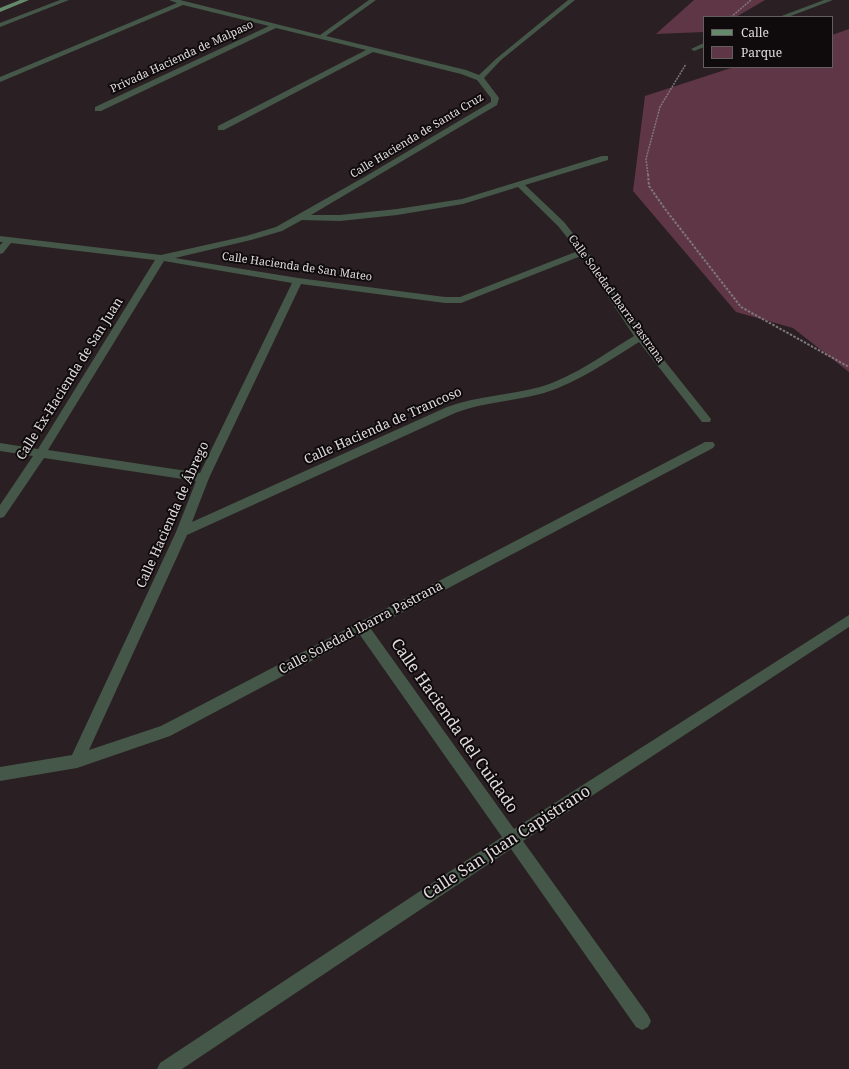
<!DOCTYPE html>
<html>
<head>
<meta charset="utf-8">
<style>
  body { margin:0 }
  #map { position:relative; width:849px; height:1069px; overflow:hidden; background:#2a2023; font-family:"Noto Serif",serif }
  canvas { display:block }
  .legend { position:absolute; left:703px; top:16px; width:130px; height:52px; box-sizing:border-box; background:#0f0b0c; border:1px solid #635e60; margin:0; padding:5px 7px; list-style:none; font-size:12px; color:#e2dbde }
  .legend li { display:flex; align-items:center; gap:8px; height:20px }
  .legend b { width:20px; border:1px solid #635e60 }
</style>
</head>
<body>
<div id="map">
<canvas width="849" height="1069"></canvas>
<ul class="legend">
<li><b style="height:5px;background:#658a6b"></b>Calle</li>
<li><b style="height:11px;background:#5f3646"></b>Parque</li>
</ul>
</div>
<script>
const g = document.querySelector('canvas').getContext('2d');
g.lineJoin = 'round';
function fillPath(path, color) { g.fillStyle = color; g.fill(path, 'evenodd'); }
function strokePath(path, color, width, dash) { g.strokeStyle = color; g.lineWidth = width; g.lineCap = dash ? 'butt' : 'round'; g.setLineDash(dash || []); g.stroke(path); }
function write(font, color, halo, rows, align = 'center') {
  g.font = font + ' "Noto Serif",serif'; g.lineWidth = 4; g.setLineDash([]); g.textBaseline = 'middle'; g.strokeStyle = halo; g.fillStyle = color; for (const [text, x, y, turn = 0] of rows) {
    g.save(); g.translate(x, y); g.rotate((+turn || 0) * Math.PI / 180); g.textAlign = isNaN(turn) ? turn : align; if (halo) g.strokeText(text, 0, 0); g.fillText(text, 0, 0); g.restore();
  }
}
fillPath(new Path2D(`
  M694,0H765L736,17H704V32L656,34Z
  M849,29V372L793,328L736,312L633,191L645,96L734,67H832V35Z`), '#5f3646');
strokePath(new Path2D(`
  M731,17L751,0
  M648,175L646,159L660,107L686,64`), '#7f777a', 1.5, [2, 1]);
strokePath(new Path2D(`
  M648,174L649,186L665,209L741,307L849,367`), '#7f777a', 2, [2.5, 1.5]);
fillPath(new Path2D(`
  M60,0H69L0,27V23Z
  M169,0H180L320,35L369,0H376L326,36L466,70L479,75L497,58L568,0H575L501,60L484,78L499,98L497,105L311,215H340L397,209L462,199L602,156H608V160L525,185L564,222L586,250L644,335L711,419L710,422H702L639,342C608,361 579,382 544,393C515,401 484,402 455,413L187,535L89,750L161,726L705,442H713L715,445L713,448L371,629L514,829L849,615V627L523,841L648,1015L651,1021L648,1027L642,1030L636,1027L511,849L182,1069H157L160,1063L502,837L360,635L170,736L77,768L0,781V767L72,755L176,532L196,481L44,458L4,517L0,518V505L33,456L0,451V443L38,449L155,260L11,243L3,253L0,254V245L3,242H0V236L161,255L246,236L276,227L366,176L491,102V98L477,80L461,74L373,52L224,130H218V126L366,50L276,28L101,111H95V107L269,26L183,5L0,82V77L177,3ZM518,187L558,226L578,251L460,297H445L298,278L175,258L251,240L282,231L302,220L340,221L397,215L463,204ZM581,256L634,336C604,354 574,377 540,387C509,395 478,396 447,407L192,522L209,478L301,284L445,303H461ZM164,261L292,283L200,473L48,450Z
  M824,0H833L788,17H779Z
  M704,43V47L694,51L691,49Z`), '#455748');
fillPath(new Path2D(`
  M20,0H29L0,12V8Z`), '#658a6b');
write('11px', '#e2dbde', '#0f0b0c', [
  ["Privada Hacienda de Malpaso",182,57,-25],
  ["Calle Hacienda de Santa Cruz",417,136,-31],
  ["Calle Hacienda de San Mateo",297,267,8],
  ["Calle Soledad Ibarra Pastrana",616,299,54]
]);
write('13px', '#e2dbde', '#0f0b0c', [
  ["Calle Ex-Hacienda de San Juan",70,379,-58],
  ["Calle Hacienda de Trancoso",383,426,-24],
  ["Calle Hacienda de Ábrego",173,515,-66],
  ["Calle Soledad Ibarra Pastrana",361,628,-28]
]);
write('16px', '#e2dbde', '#0f0b0c', [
  ["Calle Hacienda del Cuidado",454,726,55],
  ["Calle San Juan Capistrano",507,843,-33]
]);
</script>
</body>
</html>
